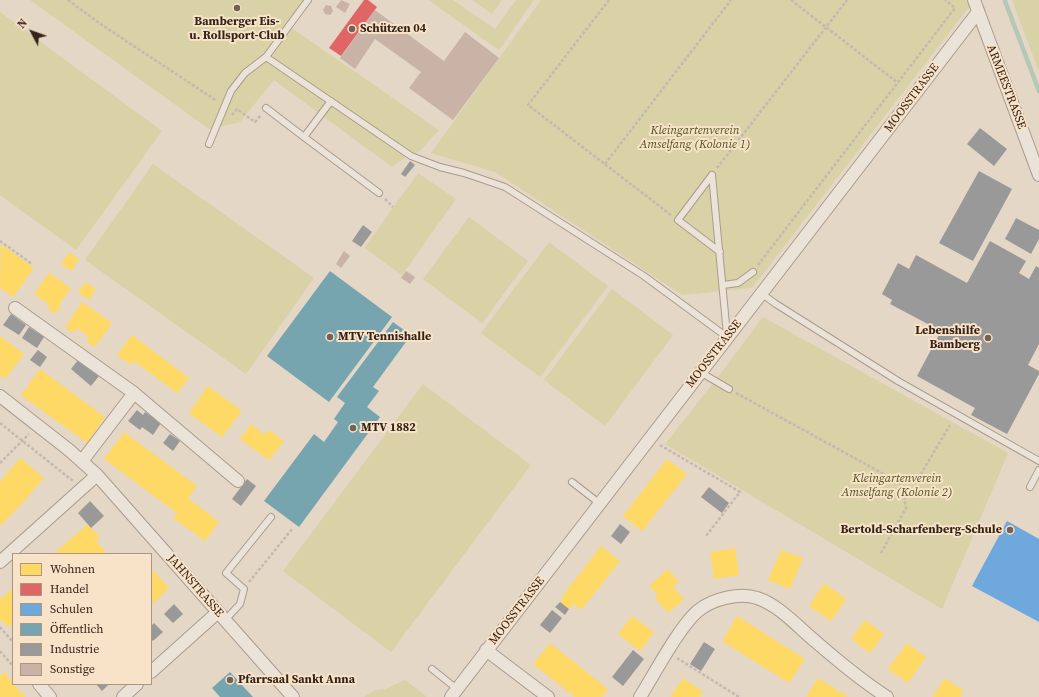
<!DOCTYPE html>
<html>
<head>
<meta charset="utf-8">
<style>
  body { margin:0 }
  #map { position:relative; width:1039px; height:697px; overflow:hidden; background:#e4d7c5; font-family:"Source Serif 4",serif }
  canvas { display:block }
  .legend { position:absolute; left:12px; top:553px; width:140px; height:132px; box-sizing:border-box; background:#f8e3c8; border:1px solid #aa9682; margin:0; padding:5px 7px; list-style:none; font-size:12px; color:#352219 }
  .legend li { display:flex; align-items:center; gap:8px; height:20px }
  .legend b { width:20px; border:1px solid #aa9682 }
  .north { position:absolute; left:12px; top:12px; width:40px; height:40px; -webkit-text-stroke:3px #f8e3c8; paint-order:stroke; rotate:311deg; font-size:11px; font-weight:700; line-height:16px; text-align:center; color:#352219 }
  .north::after { content:''; display:block; margin:auto; width:14px; height:18px; background:#352219; clip-path:polygon(50% 0,100% 100%,50% 72%,0 100%) }
</style>
</head>
<body>
<div id="map">
<canvas width="1039" height="697"></canvas>
<ul class="legend">
<li><b style="height:11px;background:#ffd966"></b>Wohnen</li>
<li><b style="height:11px;background:#e06666"></b>Handel</li>
<li><b style="height:11px;background:#6fa8dc"></b>Schulen</li>
<li><b style="height:11px;background:#76a5af"></b>Öffentlich</li>
<li><b style="height:11px;background:#999"></b>Industrie</li>
<li><b style="height:11px;background:#c8b3a6"></b>Sonstige</li>
</ul>
<div class="north">N</div>
</div>
<script>
const g = document.querySelector('canvas').getContext('2d');
g.lineJoin = 'round';
function fillPath(path, color) { g.fillStyle = color; g.fill(path, 'evenodd'); }
function strokePath(path, color, width, dash) { g.strokeStyle = color; g.lineWidth = width; g.lineCap = dash ? 'butt' : 'round'; g.setLineDash(dash || []); g.stroke(path); }
function write(font, color, halo, rows, align = 'center') {
  g.font = font + ' "Source Serif 4",serif'; g.lineWidth = 4; g.setLineDash([]); g.textBaseline = 'middle'; g.strokeStyle = halo; g.fillStyle = color; for (const [text, x, y, turn = 0] of rows) {
    g.save(); g.translate(x, y); g.rotate((+turn || 0) * Math.PI / 180); g.textAlign = isNaN(turn) ? turn : align; if (halo) g.strokeText(text, 0, 0); g.fillText(text, 0, 0); g.restore();
  }
}
fillPath(new Path2D(`
  M30,0H303L286,24L439,130L420,151L407,156L392,167L274,80L240,122L209,129Z
  M428,0H453L495,29L516,0H534L499,50Z
  M472,0H502L492,14Z
  M541,0H966L969,7L752,288L682,295L495,172L431,153Z
  M1012,0H1039V72Z
  M0,12L162,131L76,250L0,195Z
  M153,164L314,278L246,374L85,260Z
  M418,173L456,199L402,275L364,248Z
  M469,217L528,261L482,323L423,279Z
  M549,242L608,286L540,377L481,333Z
  M612,289L673,335L605,426L544,380Z
  M763,317L1008,453L942,609L665,444L715,381Z
  M423,384L531,465L391,652L283,571Z
  M405,680L427,697H364L375,690L385,689Z`), '#d8d2a6');
fillPath(new Path2D(`
  M1,244L34,268L13,297L0,288Z
  M69,252L79,259L71,271L61,264Z
  M49,273L71,288L59,305L61,306L55,314L47,308L50,305L34,294Z
  M85,282L96,289L89,300L78,292Z
  M82,302L112,323L95,347L86,341L89,337L77,328L73,333L65,327Z
  M132,335L189,378L177,393L134,361L131,365L117,355Z
  M0,336L24,354L5,379L0,375Z
  M40,369L105,417L87,443L21,395Z
  M208,386L242,411L222,437L189,413Z
  M251,424L265,435L269,430L284,441L269,460L240,439Z
  M124,432L197,486L188,498L219,522L205,541L173,518L177,513L104,459Z
  M20,458L44,478L18,508L0,526V482Z
  M667,459L687,474L642,531L623,516Z
  M88,524L100,537L96,541L106,552L104,554H53Z
  M601,546L620,561L581,610L574,604L569,609L560,602L564,596L563,595Z
  M735,548L739,575L714,579L710,552Z
  M781,550L803,558L790,589L768,580Z
  M151,568L169,588L151,605Z
  M668,569L679,582L673,587L684,599L668,613L655,598L658,595L649,586Z
  M824,583L846,599L831,621L809,606Z
  M13,588V622L8,627L0,619V599Z
  M632,616L654,632L640,651L618,634Z
  M737,616L805,659L789,683L722,641Z
  M865,620L884,634L870,653L851,639Z
  M550,643L608,689L601,697H575L533,664Z
  M907,643L926,657L908,683L888,669Z
  M5,672L13,684L26,697H0V676Z
  M683,678L703,692L699,697H670Z
  M818,678L840,692L849,697H806Z
  M945,678L964,691L960,697H932Z`), '#ffd966');
fillPath(new Path2D(`
  M364,0H368L377,7L341,56L329,48Z`), '#e06666');
fillPath(new Path2D(`
  M1007,521L1039,539V622L972,586Z`), '#6fa8dc');
fillPath(new Path2D(`
  M330,271L392,317L329,402L267,356Z
  M393,322L411,335L373,387L379,391L367,407L380,417L299,527L264,501L314,434L324,442L338,422L334,419L345,403L337,397Z
  M230,672L253,697H220L212,688Z`), '#76a5af');
fillPath(new Path2D(`
  M980,128L1007,149L994,166L967,144Z
  M410,161L415,165L405,177L401,174Z
  M979,171L1012,189L973,261L939,243Z
  M1016,218L1039,230V239L1031,254L1005,239Z
  M363,225L372,232L361,247L352,241Z
  M990,241L1026,261L1019,273L1029,279L1036,266L1039,268V344L1028,365L1039,371V374L1007,434L971,415L975,408L917,376L941,331L890,304L892,300L882,294L898,263L909,269L916,255L967,283Z
  M11,314L26,325L19,335L3,325Z
  M29,327L44,337L37,348L22,338Z
  M38,350L47,357L40,367L30,360Z
  M78,360L99,376L91,386L71,369Z
  M137,410L143,415L145,412L161,423L153,435L142,427L140,430L128,421Z
  M170,434L180,441L173,451L163,443Z
  M247,479L256,486L241,506L232,499Z
  M709,487L729,503L722,513L701,497Z
  M90,501L104,516L91,528L78,513Z
  M620,524L630,532L621,544L611,536Z
  M560,602L569,609L565,615L555,607Z
  M174,604L183,614L173,623L164,614Z
  M552,610L562,618L550,633L540,625Z
  M154,623L163,632L153,641L151,639V626Z
  M704,642L715,649L701,671L690,664Z
  M633,650L644,659L623,686L612,677Z
  M96,684H109L102,691Z`), '#999');
strokePath(new Path2D(`
  M1005,1L1039,91`), '#b3c8b7', 4.5);
fillPath(new Path2D(`
  M341,0L350,4L345,13L336,7Z
  M326,5L331,6L333,11L330,15L325,14L323,10Z
  M375,10L444,61L465,32L499,58L453,120L409,88L421,72L375,39L355,69L340,58Z
  M344,251L350,256L341,268L336,264Z
  M406,271L415,277L410,284L401,278Z`), '#c8b3a6');
const service = new Path2D(`
  M266,57L411,156L440,167L464,173L505,187L644,276L727,337
  M266,108L304,137L331,101
  M304,137L379,193
  M209,144L231,91L245,73L266,57L308,0
  M712,175L727,335
  M712,175L678,220L720,252
  M723,285L738,283L753,272
  M762,294L776,304L898,381L1039,461
  M700,372L729,389
  M572,482L599,503
  M1030,487L1039,470
  M225,620L240,604L244,589L226,573L271,517
  M432,669L457,689`);
const minor = new Path2D(`
  M974,0L1039,175
  M15,308L134,393L238,481
  M0,396L69,450L97,475L293,697
  M82,461L134,393
  M0,562L97,475
  M486,650L548,697
  M151,672L218,612
  M39,684L50,697
  M123,697L137,684
  M451,697L978,12
  M640,697C654,675 680,625 699,610C713,599 740,592 757,598C779,605 798,627 815,641C838,661 862,681 887,697`);
strokePath(service, '#a89c90', 8);
strokePath(minor, '#a89c90', 14);
strokePath(new Path2D(`
  M68,0L102,25L217,101
  M609,0L528,105L671,215
  M791,0L898,83
  M232,115L237,109L255,122L261,115
  M605,164L731,0
  M717,168L847,0
  M385,199L393,207
  M0,241L32,264
  M758,265L955,8L945,0
  M736,393L900,483
  M0,423L73,481
  M660,445L740,492L706,536
  M0,463L29,434
  M881,553L906,508L904,494L900,483L910,481L921,474L950,425
  M249,582L293,528
  M0,627L13,642
  M0,651L13,666
  M677,658L739,697`), '#c3b9b0', 2.5, [3, 2]);
strokePath(service, '#ebe2d8', 6);
strokePath(minor, '#ebe2d8', 12);
for (const [x, y, r, color] of [
  [237,8,4,"#726155"],
  [352,29,4,"#726155"],
  [330,337,4,"#726155"],
  [988,338,4,"#726155"],
  [353,428,4,"#726155"],
  [1010,530,4,"#726155"],
  [230,680,4,"#726155"]
]) { const dot = new Path2D(); dot.arc(x, y, r, 0, 2 * Math.PI); g.fillStyle = color; g.fill(dot); strokePath(dot, '#f8e3c8', 1.5); }
write('bold 12px', '#352219', '#f8e3c8', [
  ["Bamberger Eis-",237,22,"center"],
  ["u. Rollsport-Club",237,36,"center"],
  ["Schützen 04",360,29],
  ["Lebenshilfe",980,331,"right"],
  ["Bamberg",980,345,"right"],
  ["MTV Tennishalle",338,337],
  ["MTV 1882",361,428],
  ["Bertold-Scharfenberg-Schule",1002,530,"right"],
  ["Pfarrsaal Sankt Anna",238,680]
], 'left');
write('12px', '#352219', '#f8e3c8', [
  ["ARMEESTRASSE",1006,87,69],
  ["MOOSSTRASSE",912,98,-53],
  ["MOOSSTRASSE",714,354,-52],
  ["JAHNSTRASSE",195,586,49],
  ["MOOSSTRASSE",517,611,-52]
]);
write('italic 12px', '#4e541e', '#f8e3c8', [
  ["Kleingartenverein",695,131],
  ["Amselfang (Kolonie 1)",695,145],
  ["Kleingartenverein",897,479],
  ["Amselfang (Kolonie 2)",897,493]
]);
</script>
</body>
</html>
